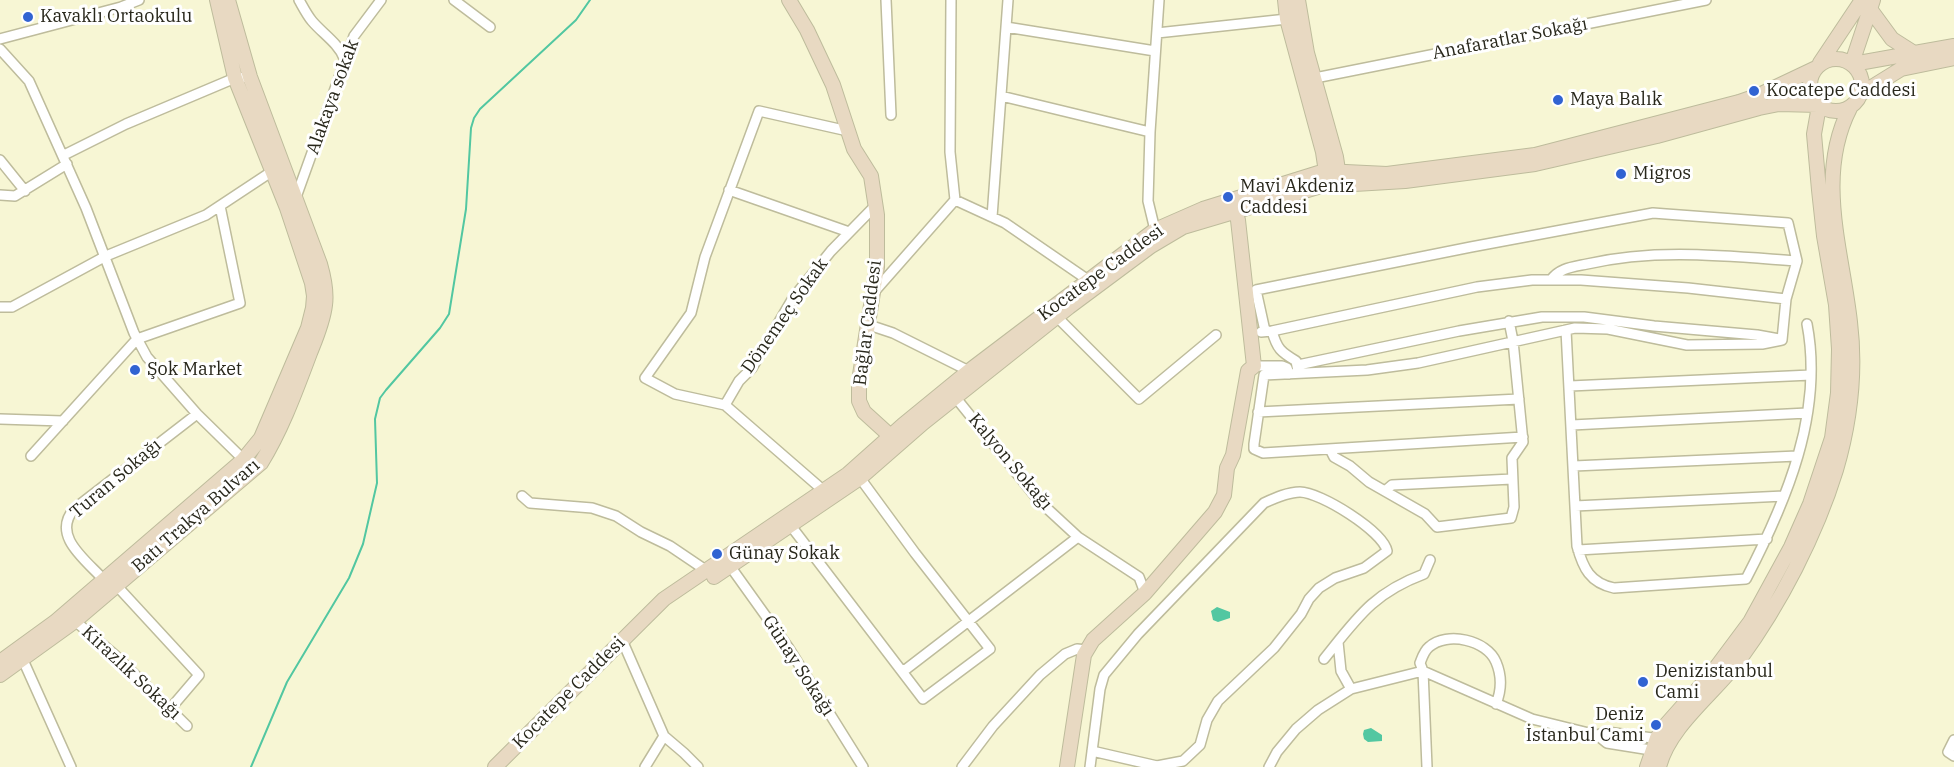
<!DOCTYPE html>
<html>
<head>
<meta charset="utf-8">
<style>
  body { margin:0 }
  canvas { display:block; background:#f7f6d4 }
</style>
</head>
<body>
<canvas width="1954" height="767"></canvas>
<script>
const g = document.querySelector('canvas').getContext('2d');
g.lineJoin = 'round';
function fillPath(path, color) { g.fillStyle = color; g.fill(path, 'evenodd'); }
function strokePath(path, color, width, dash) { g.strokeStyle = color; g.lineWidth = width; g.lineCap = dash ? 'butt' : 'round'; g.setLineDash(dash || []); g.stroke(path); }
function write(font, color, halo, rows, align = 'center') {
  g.font = font + ' "IBM Plex Serif",serif'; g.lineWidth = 6; g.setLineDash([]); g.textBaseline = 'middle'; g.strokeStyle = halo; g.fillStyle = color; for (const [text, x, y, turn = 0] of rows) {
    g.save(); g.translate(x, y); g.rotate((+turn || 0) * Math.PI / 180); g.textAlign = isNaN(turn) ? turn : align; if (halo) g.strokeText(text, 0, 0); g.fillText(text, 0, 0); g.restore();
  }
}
fillPath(new Path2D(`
  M1217,607L1230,612V618L1218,622L1213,620L1211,611Z
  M1371,728L1382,735V741L1368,742L1364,739L1363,734L1364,730Z`), '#52c7a1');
strokePath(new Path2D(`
  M251,767L287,682L349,578L363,544L377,483L375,419L380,398L386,390L440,328L449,314L466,209L471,128L474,118L480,109L576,20L590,0`), '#52c7a1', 2);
const street = new Path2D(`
  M299,0C303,7 307,15 312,21C323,34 338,43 344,58
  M454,0L490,27
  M886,0L891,115
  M951,0L950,152L955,200
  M1006,27L1155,51
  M1157,33L1287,19
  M0,39L121,7L139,0
  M0,49L29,81L86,208L134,333L147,357L197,414L247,463
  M1315,78L1706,0
  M1001,96L1150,132
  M64,155L126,124L235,78L250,77
  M0,160L25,191
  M729,190L849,232
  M0,195L15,196L67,164
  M295,200L354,36L381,0
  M992,217L1008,0
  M1155,230L1148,201L1150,132L1159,0
  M1551,280C1559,268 1573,267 1587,264C1657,248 1726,256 1797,261
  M874,292L955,200L1005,223L1088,280
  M0,307H12L106,256L206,215L271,172
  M1057,317L1139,399L1216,335
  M869,325L893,333L969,371
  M1566,330L1577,546C1583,568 1590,583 1614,588L1746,579C1786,502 1824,413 1807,324
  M1265,331L1256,290L1471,247L1653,213L1666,214L1788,223L1797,261L1786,299L1782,340
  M1272,331C1277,349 1281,352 1296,361L1298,371
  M1261,332L1272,331L1477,287L1532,280H1581L1688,288L1786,299
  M1298,365L1459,331L1542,317H1584L1654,326L1757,335L1779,339
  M1254,366H1282L1287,368L1289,374
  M1570,386L1811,375
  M956,398L1039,501L1078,537L1139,577L1145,593
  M725,405L739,381L752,368L793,298L831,251L875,206
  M1258,412L1519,399
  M0,419L63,421
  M1572,425L1807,413
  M1523,437L1263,453L1254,449V444L1264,375L1367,370L1418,363L1575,328L1608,329L1687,345L1762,344L1782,340
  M1330,449L1334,457L1350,466L1369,482L1425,514L1437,527L1511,518L1514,507L1512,458L1523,442L1513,341L1509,321
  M31,456L137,339L240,303L220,206
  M1574,466L1797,456
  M824,491L725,405L675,394L645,378L691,313L705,257L759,111L848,131
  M1385,491L1392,485L1512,479
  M522,496L530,503L592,508L616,516L641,532L670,546L707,571
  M1575,506L1784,496
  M791,526L923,699L990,649L915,553L860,478
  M1578,550L1767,539
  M730,566L788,647L863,767
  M104,580C86,560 51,536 74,509L197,414
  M116,585L199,675L170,709
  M75,621L115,655L187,726
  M622,640L664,736L684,753L698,767
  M1338,642L1341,671L1351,689
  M1324,659C1357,618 1373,593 1424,574L1430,560
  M23,660L71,767
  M900,669L905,670L1078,537
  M1597,735L1607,732L1660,739
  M1954,740L1948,752L1954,756
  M645,767L664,736
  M962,767L993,726L1040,675L1065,654L1077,649L1087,650
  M1090,767L1100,689L1104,675L1138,634L1264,503C1275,498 1288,492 1300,492C1320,492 1383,531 1387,551L1364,568L1335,578L1319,588L1309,599L1301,614L1274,648L1218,701L1207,720L1200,745L1183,761L1157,766L1092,751
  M1269,767L1277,752L1296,729L1318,710L1351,689L1423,671L1532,719L1597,735L1607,743L1657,751
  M1427,767L1423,671L1420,663C1422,658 1424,651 1429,647C1447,631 1487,640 1496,662C1502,676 1502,689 1496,704`);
const secondary = new Path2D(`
  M789,0L807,30L833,85L854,149L871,176L877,215V267L859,381V401L864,412L897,442
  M1285,0L1287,19L1323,152L1327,179
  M1298,0L1307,53L1336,157L1338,170L1333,177
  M1870,9L1892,39L1914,53
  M1810 85a26 26 0 1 1 52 0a26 26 0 1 1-52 0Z
  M1820,63L1862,0
  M1852,63L1873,0
  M1853,64L1954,46
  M1859,95L1901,69L1954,58
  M714,577L860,478L923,423L1069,307L1151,246L1183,227L1321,186L1405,181L1535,164L1657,136L1759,108L1779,104L1818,105
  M0,662L55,622L243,460L261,438L308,328L313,308L314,296L312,283L287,208L235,78L217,0
  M0,675L75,621L261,463C282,429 296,390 310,353C316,338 323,322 325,305C327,291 324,278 320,264L250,77L228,0
  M495,767L664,599L848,474L903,425L969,371L1155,230L1203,209L1325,171L1387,174L1535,155L1739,102L1759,95L1816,68
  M1067,767L1084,655L1093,640L1145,593L1215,512L1224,495L1227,468L1233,455L1248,371L1254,366L1238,220L1233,206
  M1647,767L1657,738L1664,727L1712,673L1750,622L1791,547L1810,504L1832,438L1838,393L1839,349L1836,305L1824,236L1819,190L1814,134L1819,106
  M1659,767C1669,726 1715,693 1740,659C1780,604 1816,535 1836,470C1850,422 1856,371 1850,322C1842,250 1815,176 1850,108`);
strokePath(street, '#bebc9c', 12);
strokePath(secondary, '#bebc9c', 16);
strokePath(street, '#fff', 9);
strokePath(secondary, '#e8d9c2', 14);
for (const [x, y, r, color] of [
  [28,17,6,"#3163d2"],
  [1754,91,6,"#3163d2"],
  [1558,100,6,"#3163d2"],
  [1621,174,6,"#3163d2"],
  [1228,197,6,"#3163d2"],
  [135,370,6,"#3163d2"],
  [717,554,6,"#3163d2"],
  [1643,682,6,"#3163d2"],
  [1656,725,6,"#3163d2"]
]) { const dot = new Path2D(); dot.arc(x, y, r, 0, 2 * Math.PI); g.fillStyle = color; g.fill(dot); strokePath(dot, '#fff', 2); }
write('18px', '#28271b', '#fff', [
  ["Kavaklı Ortaokulu",40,17],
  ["Kocatepe Caddesi",1766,91],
  ["Maya Balık",1570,100],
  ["Migros",1633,174],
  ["Mavi Akdeniz",1240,187],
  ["Caddesi",1240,208],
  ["Şok Market",147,370],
  ["Günay Sokak",729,554],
  ["Denizistanbul",1655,672],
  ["Cami",1655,693],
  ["Deniz",1644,715,"right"],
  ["İstanbul Cami",1644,736,"right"]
], 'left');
write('18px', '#28271b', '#fff', [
  ["Anafaratlar Sokağı",1510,39,-11],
  ["Alakaya sokak",333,97,-70],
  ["Kocatepe Caddesi",1101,273,-36],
  ["Dönemeç Sokak",785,316,-55],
  ["Bağlar Caddesi",868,323,-83],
  ["Kalyon Sokağı",1010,462,50],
  ["Turan Sokağı",116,479,-40],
  ["Batı Trakya Bulvarı",196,516,-41],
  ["Günay Sokağı",798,666,57],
  ["Kirazlık Sokağı",131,673,43],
  ["Kocatepe Caddesi",569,693,-45]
]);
</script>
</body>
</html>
